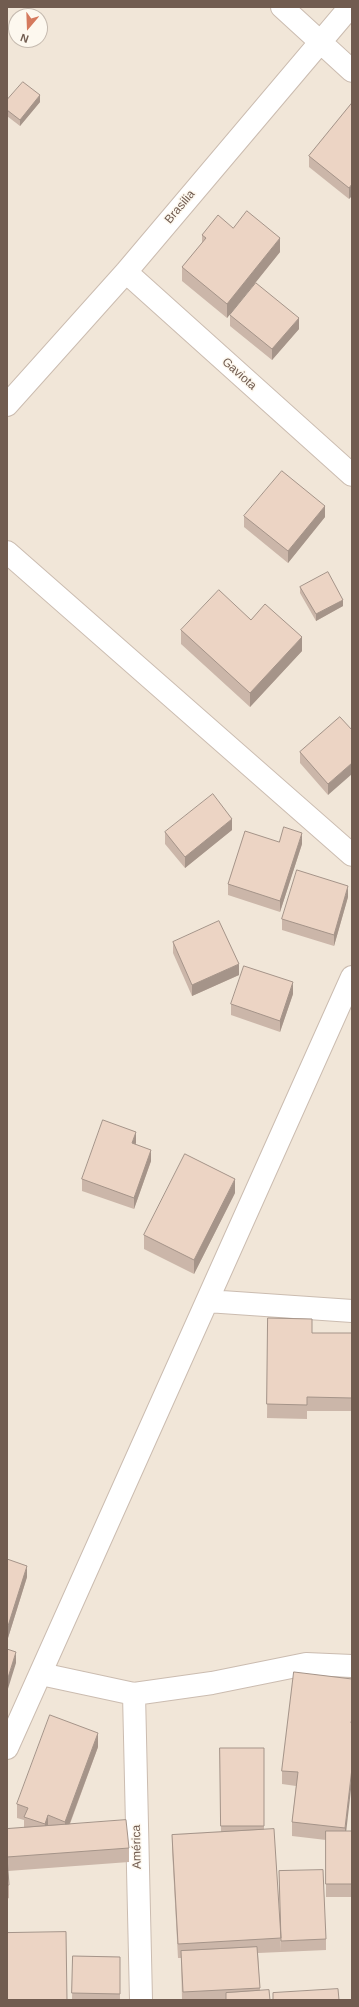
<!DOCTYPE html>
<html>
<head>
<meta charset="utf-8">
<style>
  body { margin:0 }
  #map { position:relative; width:359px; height:2007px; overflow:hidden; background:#faf4e9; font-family:Helvetica,sans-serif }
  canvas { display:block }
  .frame { position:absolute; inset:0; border:8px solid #715c50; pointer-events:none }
  .north { position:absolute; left:8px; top:8px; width:40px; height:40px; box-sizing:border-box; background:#fdf8ef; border:1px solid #c5baaf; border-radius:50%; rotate:199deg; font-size:11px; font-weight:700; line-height:16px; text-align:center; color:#715c50 }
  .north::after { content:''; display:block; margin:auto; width:14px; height:18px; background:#d5795d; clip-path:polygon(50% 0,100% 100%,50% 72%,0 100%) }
</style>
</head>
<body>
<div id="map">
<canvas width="359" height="2007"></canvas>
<div class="frame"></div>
<div class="north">N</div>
</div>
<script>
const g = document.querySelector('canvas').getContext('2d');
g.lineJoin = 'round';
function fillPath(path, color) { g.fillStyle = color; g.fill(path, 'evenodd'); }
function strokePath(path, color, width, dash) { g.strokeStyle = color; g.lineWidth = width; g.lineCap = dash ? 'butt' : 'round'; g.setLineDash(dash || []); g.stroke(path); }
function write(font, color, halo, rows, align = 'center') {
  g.font = font + ' Helvetica,sans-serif'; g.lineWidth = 3; g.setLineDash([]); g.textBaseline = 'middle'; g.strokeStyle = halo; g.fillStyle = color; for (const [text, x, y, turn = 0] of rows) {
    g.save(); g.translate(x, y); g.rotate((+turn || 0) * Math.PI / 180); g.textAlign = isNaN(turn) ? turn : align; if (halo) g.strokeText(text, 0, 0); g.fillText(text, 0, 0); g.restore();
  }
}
fillPath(new Path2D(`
  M7,7H352V2000H7ZM16,16H40V40H16Z`), '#f1e6d8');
const minor = new Path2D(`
  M282,7L352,71
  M126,272L352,475
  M7,405L126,272L350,7
  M7,552L352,855
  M207,1301L352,1311
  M41,1674L134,1694L212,1683L306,1664L352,1666
  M134,1694L141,2000
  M7,1748L352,977`);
strokePath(minor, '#cbbcb0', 24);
strokePath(minor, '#fff', 22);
fillPath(new Path2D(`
  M7,100L40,102L20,126L7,116Z
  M352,103L349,199L309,167V156Z
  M352,211V225L351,224V212Z
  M233,228L280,252L227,318L182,281V267L202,243V235Z
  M230,315L299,329L272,360L230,326Z
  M244,516L325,517L288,563L244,527Z
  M300,587L343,606L316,621L300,593Z
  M251,620L302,651L250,707L181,644V630Z
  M340,717L328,795L300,763V752Z
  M232,830L185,868L165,844V832Z
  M279,842L302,844L280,912L228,895V884Z
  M348,897L334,946L282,930V919Z
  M173,942L239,975L192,996L173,953Z
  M293,994L280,1032L231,1015V1004Z
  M136,1143L135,1144L151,1161L134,1209L82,1191V1179Z
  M235,1193L194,1274L144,1249V1235Z
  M268,1318L312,1333H352V1411H307V1419L267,1418Z
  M7,1559L27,1577L8,1638L7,1637Z
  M294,1672L346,1831H352V1897H326V1840L292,1836V1822L296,1786L282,1784V1771Z
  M98,1747L70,1824L129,1848V1862L8,1871L9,1885V1898L7,1899V1829L24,1828V1820L17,1818V1804Z
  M220,1748H264V1830L281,1938V1952L258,1953L260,1991L270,2000H182L181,1958H178L172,1849V1835L221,1832Z
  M279,1871L326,1939V1950L281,1952Z
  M73,1956L120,1957V2000H72Z`), '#cbb6a9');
fillPath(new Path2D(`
  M40,95V102L20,126V120Z
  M352,184V196L349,199V188Z
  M280,238V252L227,318V304Z
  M299,318V329L272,360V349Z
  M325,506V517L288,563V551Z
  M343,600V606L316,621V614Z
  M302,637V651L250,707V693Z
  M352,763V774L328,795V784Z
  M232,819V830L185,868V857Z
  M302,833V844L280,912V901Z
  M348,886V897L334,946V935Z
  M239,964V975L192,996V985Z
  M293,982V994L280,1032V1021Z
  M136,1132V1143L132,1154V1143Z
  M151,1150V1161L134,1209V1198Z
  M235,1179V1193L194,1274V1260Z
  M27,1566V1577L8,1638V1626Z
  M16,1652V1663L7,1692V1681Z
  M98,1733V1747L65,1836V1822Z
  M352,1768V1781L345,1842V1828Z
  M48,1815V1829L45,1838V1824Z`), '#a59489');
const building = new Path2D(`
  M23,82L40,95L20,120L7,110V100Z
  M352,103V184L349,188L309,156Z
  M247,211L280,238L227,304L182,267L206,238L202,235L218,215L233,228Z
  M256,283L299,318L272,349L230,315Z
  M282,471L325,506L288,551L244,516Z
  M328,572L343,600L316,614L300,587Z
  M219,590L251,620L265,604L302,637L250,693L181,630Z
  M340,717L352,730V763L328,784L300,752Z
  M213,794L232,819L185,857L165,832Z
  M284,827L302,833L280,901L228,884L245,831L279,842Z
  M297,870L348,886L334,935L282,919Z
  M219,921L239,964L192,985L173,942Z
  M244,966L293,982L280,1021L231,1004Z
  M103,1120L136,1132L132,1143L151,1150L134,1198L82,1179Z
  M185,1154L235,1179L194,1260L144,1235Z
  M268,1318L312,1319V1333H352V1398L307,1397V1405L267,1404Z
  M7,1559L27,1566L8,1626H7Z
  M7,1649L16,1652L7,1681Z
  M294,1672L352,1679V1718L351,1723H352V1768L345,1828L292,1822L298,1772L282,1771Z
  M50,1715L98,1733L65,1822L48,1815L45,1824L24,1817L28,1808L17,1804Z
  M220,1748H264V1826H221Z
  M126,1820L129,1848L7,1857L9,1885H7V1829Z
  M274,1829L281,1938L178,1944L172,1835Z
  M326,1831H352V1884H326Z
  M323,1870L326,1939L281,1941L279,1871Z
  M66,1932L67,2000H7V1933Z
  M257,1947L260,1988L183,1992L181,1951Z
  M73,1956L120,1957V1994L72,1993Z
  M338,1989L339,2000H273V1993Z
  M269,1990L270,2000H226V1993Z`);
fillPath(building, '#ecd4c4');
strokePath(building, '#a59489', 1);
write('12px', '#715c50', '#fdf8ef', [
  ["Brasilia",180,207,-50],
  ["Gaviota",239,374,42],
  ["América",137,1847,-91]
]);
</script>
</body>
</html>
